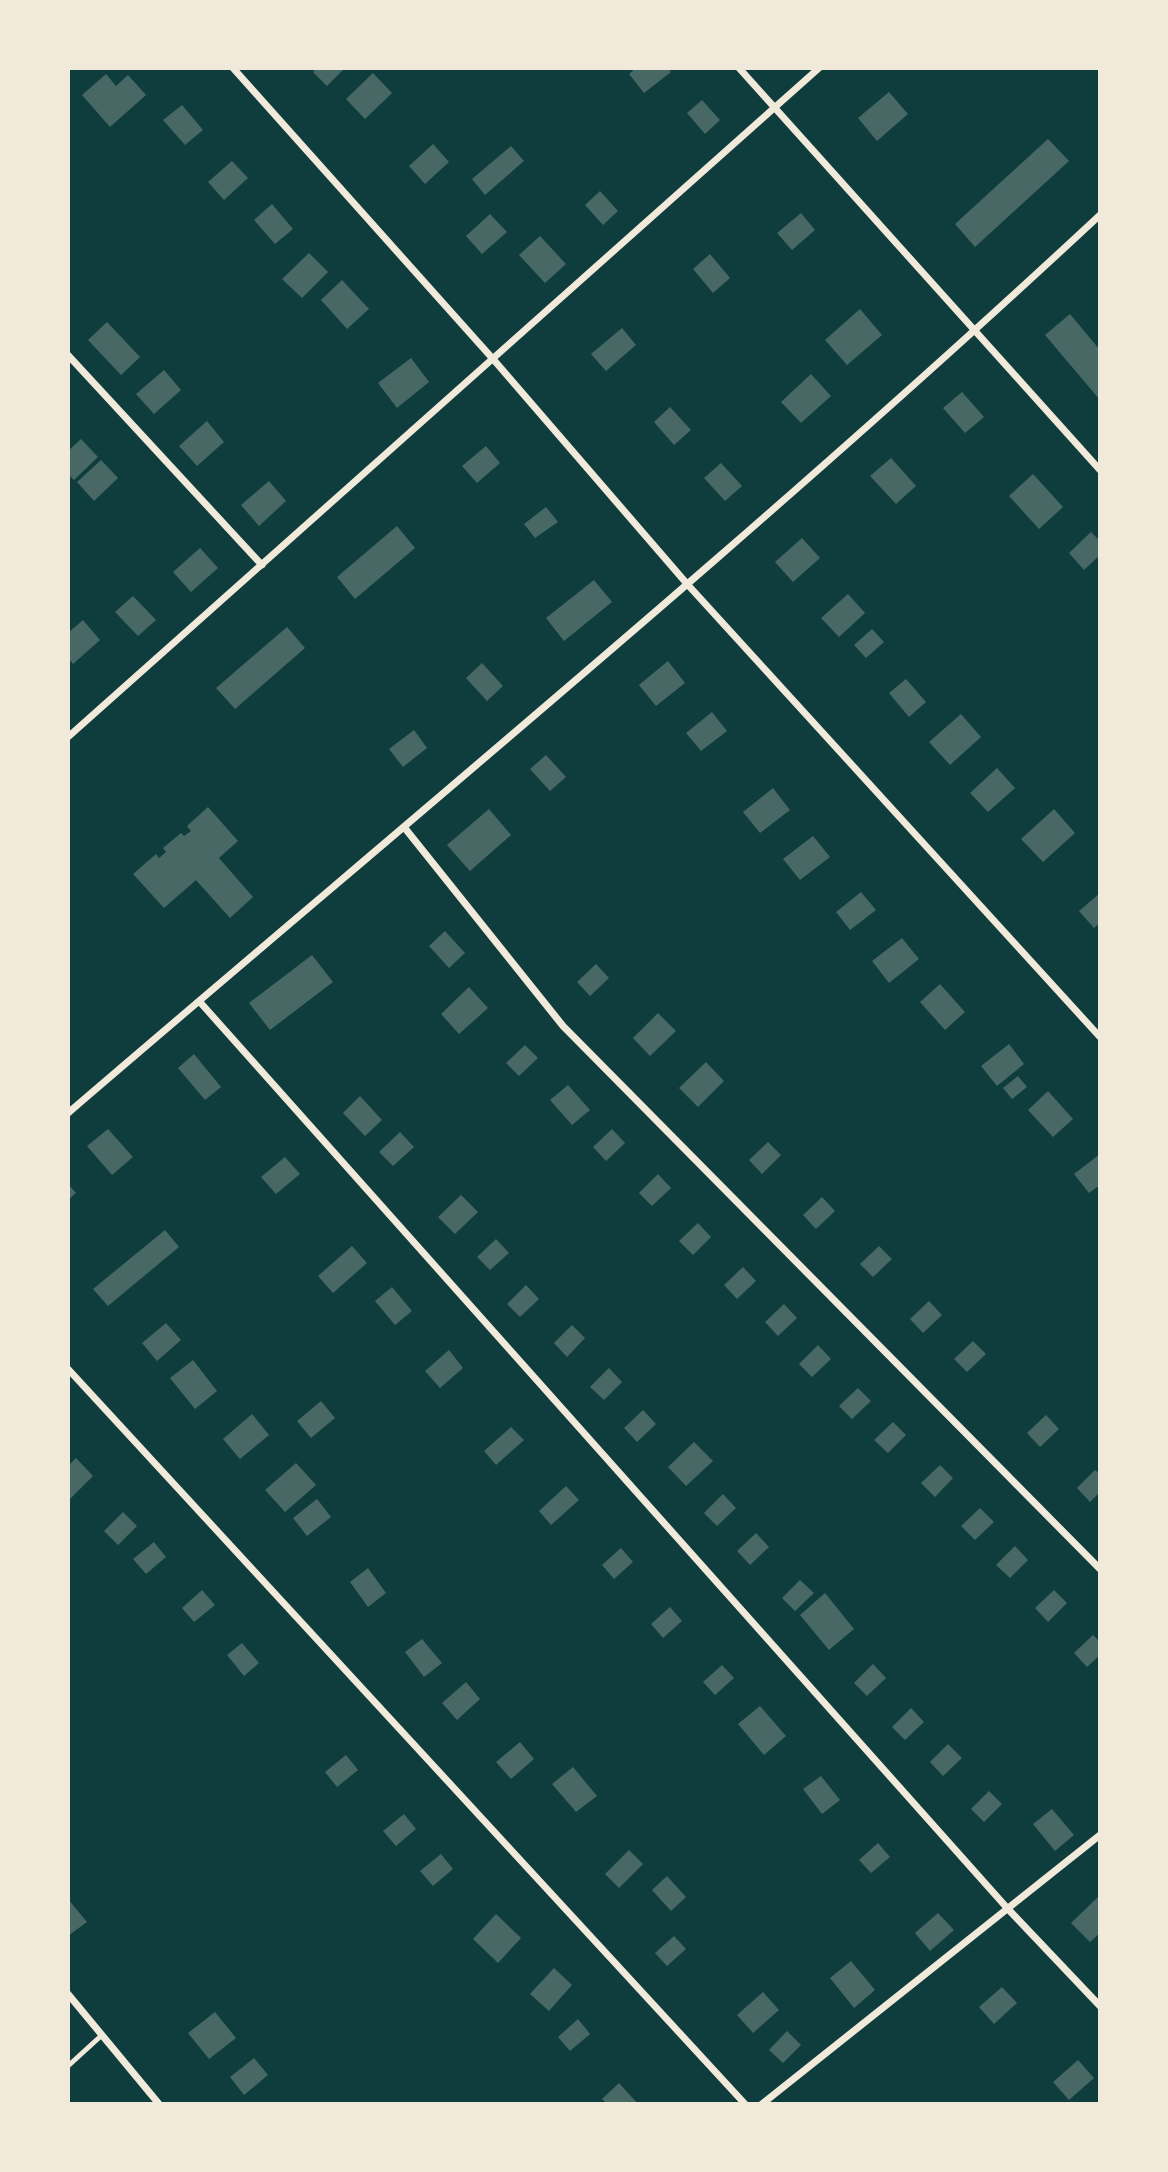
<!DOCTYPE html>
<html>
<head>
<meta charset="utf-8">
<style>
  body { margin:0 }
  #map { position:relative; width:1168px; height:2172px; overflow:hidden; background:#0f3d3e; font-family:Lato,sans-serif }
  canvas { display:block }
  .frame { position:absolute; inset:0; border:70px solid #f1e9da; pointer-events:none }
</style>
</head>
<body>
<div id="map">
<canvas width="1168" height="2172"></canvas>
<div class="frame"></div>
</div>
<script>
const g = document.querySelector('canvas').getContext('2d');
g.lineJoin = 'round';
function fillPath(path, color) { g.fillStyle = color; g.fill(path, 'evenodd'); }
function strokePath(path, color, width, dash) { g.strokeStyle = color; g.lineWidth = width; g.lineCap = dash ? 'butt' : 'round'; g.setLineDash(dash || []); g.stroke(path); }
fillPath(new Path2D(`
  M317,68H345L327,86L313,72Z
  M636,68H667L671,72L644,93L629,74Z
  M373,73L392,93L365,119L346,99Z
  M106,74L116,86L128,75L146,95L110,127L82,95Z
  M889,92L908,114L877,141L858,118Z
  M702,100L720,120L705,134L687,113Z
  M182,105L203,130L185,145L163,120Z
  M1048,139L1069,161L975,247L955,224Z
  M433,144L449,162L425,184L409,166Z
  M511,146L524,161L485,195L472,179Z
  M232,161L248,178L224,200L208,182Z
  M600,191L618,211L603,225L585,205Z
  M272,204L293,229L275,244L254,220Z
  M801,213L815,230L792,250L777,233Z
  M490,214L507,232L482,254L466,236Z
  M540,236L566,264L545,283L519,255Z
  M309,253L328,272L302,298L282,279Z
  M710,254L730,278L713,293L693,269Z
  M342,280L369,309L347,329L321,300Z
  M860,309L882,335L847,365L825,340Z
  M1070,314L1100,350V400L1045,335Z
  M107,322L140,357L121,375L88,340Z
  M622,328L636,345L606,371L591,354Z
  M411,358L429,382L397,408L378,383Z
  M164,370L181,390L154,414L136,394Z
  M811,374L831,396L801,423L781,402Z
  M962,392L984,417L965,433L943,408Z
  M670,407L691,430L674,445L654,422Z
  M207,421L224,442L197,466L179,446Z
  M81,439L98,457L74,480L68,474V451Z
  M486,446L500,463L477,483L462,466Z
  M891,458L916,486L896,504L870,476Z
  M101,460L118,478L94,501L77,482Z
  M721,463L742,486L725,501L704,478Z
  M1033,474L1063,507L1039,529L1009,496Z
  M269,481L286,501L259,526L241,505Z
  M546,507L558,522L535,538L524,524Z
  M397,526L415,548L355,599L337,577Z
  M1091,532L1100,541V555L1084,570L1069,553Z
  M802,538L820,558L793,582L775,562Z
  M200,548L218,568L191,592L173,572Z
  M594,580L612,602L564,641L546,618Z
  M848,594L865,613L839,637L821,618Z
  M133,596L156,620L138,636L115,612Z
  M83,620L100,640L73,664L68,658V633Z
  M287,627L305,648L235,709L216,688Z
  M872,629L884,642L866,658L854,645Z
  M668,661L685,683L656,706L639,685Z
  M482,663L503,686L487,701L466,678Z
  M906,679L926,702L909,717L889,693Z
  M712,712L727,731L701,751L686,733Z
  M961,714L981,737L950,765L929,742Z
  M414,730L427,748L403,767L389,749Z
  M546,755L566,777L550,791L530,769Z
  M997,768L1015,788L988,812L970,793Z
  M773,788L790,810L760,833L743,812Z
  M208,807L238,841L219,858L253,897L230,918L196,880L164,908L133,874L156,854L159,858L166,852L163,848L181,833L184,836L191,831L187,826Z
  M489,809L511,835L470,871L447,845Z
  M1054,809L1075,833L1043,862L1021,839Z
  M813,836L830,857L800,880L783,859Z
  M861,892L876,910L850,930L836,912Z
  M1100,893V923L1094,928L1079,911Z
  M445,931L465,953L449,968L429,946Z
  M902,938L919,959L889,983L872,961Z
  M312,955L333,982L270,1030L249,1003Z
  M596,964L609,978L590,996L577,982Z
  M940,984L965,1012L945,1030L920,1002Z
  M469,987L488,1008L459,1034L441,1014Z
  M658,1013L676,1031L650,1056L633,1038Z
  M1009,1044L1024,1064L997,1086L981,1066Z
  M525,1045L538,1058L519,1076L506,1063Z
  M194,1054L221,1087L205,1100L178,1068Z
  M706,1062L724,1081L698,1107L679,1088Z
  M1018,1076L1027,1087L1012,1099L1003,1088Z
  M568,1085L590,1110L572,1125L550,1100Z
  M1048,1091L1073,1119L1053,1137L1028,1110Z
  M360,1096L382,1120L365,1136L343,1113Z
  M108,1129L133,1157L112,1175L87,1146Z
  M612,1129L625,1143L606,1161L593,1147Z
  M400,1132L414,1147L393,1166L379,1152Z
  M768,1142L781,1155L762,1174L749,1160Z
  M1100,1154V1185L1089,1193L1074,1174Z
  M285,1157L300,1174L276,1194L261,1177Z
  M658,1174L671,1188L652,1206L639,1193Z
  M68,1184L76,1193L68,1200Z
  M461,1195L478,1212L455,1234L438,1217Z
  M822,1197L835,1211L816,1229L803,1215Z
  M698,1223L711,1237L693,1255L679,1241Z
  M165,1230L179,1247L108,1306L93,1289Z
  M496,1239L509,1253L490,1270L477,1257Z
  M352,1246L367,1263L333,1293L318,1276Z
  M879,1246L892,1259L873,1277L860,1264Z
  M743,1267L756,1281L737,1299L724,1285Z
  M526,1285L539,1299L520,1317L507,1304Z
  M392,1287L412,1311L395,1325L375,1301Z
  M929,1301L942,1315L923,1333L910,1319Z
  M784,1304L797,1318L778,1336L765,1322Z
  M166,1323L181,1340L157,1361L142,1343Z
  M572,1325L585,1338L567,1357L554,1343Z
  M973,1341L986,1354L967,1372L954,1359Z
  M818,1345L831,1359L812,1377L799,1364Z
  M449,1350L463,1368L440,1388L425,1371Z
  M193,1360L217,1391L195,1409L170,1378Z
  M609,1368L622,1382L604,1400L590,1387Z
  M858,1388L871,1401L852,1419L839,1406Z
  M321,1401L335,1418L311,1438L297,1421Z
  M643,1410L656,1424L637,1442L624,1428Z
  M252,1414L269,1435L240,1459L223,1439Z
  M1046,1415L1059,1429L1040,1447L1027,1433Z
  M893,1422L906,1435L888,1453L874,1440Z
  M511,1427L524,1440L496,1465L484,1451Z
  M694,1442L713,1461L686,1486L668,1467Z
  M76,1458L93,1476L68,1501V1466Z
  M296,1463L316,1485L285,1512L265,1490Z
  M940,1465L953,1478L935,1497L921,1483Z
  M1095,1470L1100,1474V1492L1090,1502L1077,1488Z
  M566,1486L579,1500L551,1525L539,1511Z
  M723,1494L736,1508L717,1526L704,1513Z
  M317,1499L331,1517L307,1536L293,1518Z
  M980,1508L994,1522L975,1540L961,1526Z
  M123,1512L137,1526L118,1545L104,1531Z
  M756,1533L769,1547L750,1565L737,1551Z
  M154,1542L166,1557L146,1574L133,1559Z
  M1015,1546L1028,1560L1010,1578L996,1565Z
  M621,1548L633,1562L614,1579L602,1565Z
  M368,1568L386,1593L368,1607L350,1582Z
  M800,1580L814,1593L795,1611L782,1598Z
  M202,1590L215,1605L194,1622L182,1608Z
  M1054,1590L1067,1603L1048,1622L1035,1608Z
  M825,1593L854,1629L829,1650L800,1615Z
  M670,1607L682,1621L663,1638L651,1624Z
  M1093,1635L1100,1642V1655L1087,1667L1074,1653Z
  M422,1639L442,1663L424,1677L405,1652Z
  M242,1643L259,1663L244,1676L227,1655Z
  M873,1664L886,1678L867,1696L854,1683Z
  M722,1665L734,1678L715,1695L703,1682Z
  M466,1682L480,1699L457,1720L442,1703Z
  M760,1706L786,1736L764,1755L738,1724Z
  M911,1708L924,1722L905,1740L892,1727Z
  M520,1742L534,1759L511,1779L496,1762Z
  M948,1744L962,1758L943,1776L930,1762Z
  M346,1755L358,1770L337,1787L325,1772Z
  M573,1767L597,1796L576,1812L552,1784Z
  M821,1776L840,1800L822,1814L803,1789Z
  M989,1791L1002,1804L984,1822L971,1809Z
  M1052,1809L1074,1835L1055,1851L1033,1824Z
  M404,1814L416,1829L396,1846L383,1831Z
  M878,1843L890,1857L871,1873L859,1860Z
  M629,1850L643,1864L619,1888L605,1874Z
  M441,1854L453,1869L433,1886L420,1871Z
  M667,1876L686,1897L671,1911L652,1890Z
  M1098,1897L1100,1933L1090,1942L1071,1923Z
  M68,1899L87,1922L68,1936Z
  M938,1913L954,1930L930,1951L915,1933Z
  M496,1914L521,1938L498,1963L473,1939Z
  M674,1936L686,1949L667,1966L655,1953Z
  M851,1961L875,1990L854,2008L830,1978Z
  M554,1968L572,1985L549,2011L530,1994Z
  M1002,1987L1017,2003L994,2024L979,2007Z
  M763,1992L779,2010L753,2033L737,2015Z
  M215,2012L236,2038L209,2059L188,2033Z
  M578,2019L590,2034L570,2051L558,2037Z
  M787,2031L801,2045L783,2063L769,2050Z
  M254,2058L268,2075L244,2095L230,2077Z
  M1078,2060L1094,2078L1069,2100L1053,2082Z
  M619,2083L638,2104H607L602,2099Z`), '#486865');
strokePath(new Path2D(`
  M68,2066L102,2035`), '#f1e9da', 5);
strokePath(new Path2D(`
  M233,68L493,359L688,585L1100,1037
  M739,68L1100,470
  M68,355L262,565
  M68,737L819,68
  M404,827L563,1026L1100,1569
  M199,1001L1008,1909L1100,2006
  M68,1113C414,816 766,526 1100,215
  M68,1369L745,2104
  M68,1994L159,2104
  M762,2104L1100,1835`), '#f1e9da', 7);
</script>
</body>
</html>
